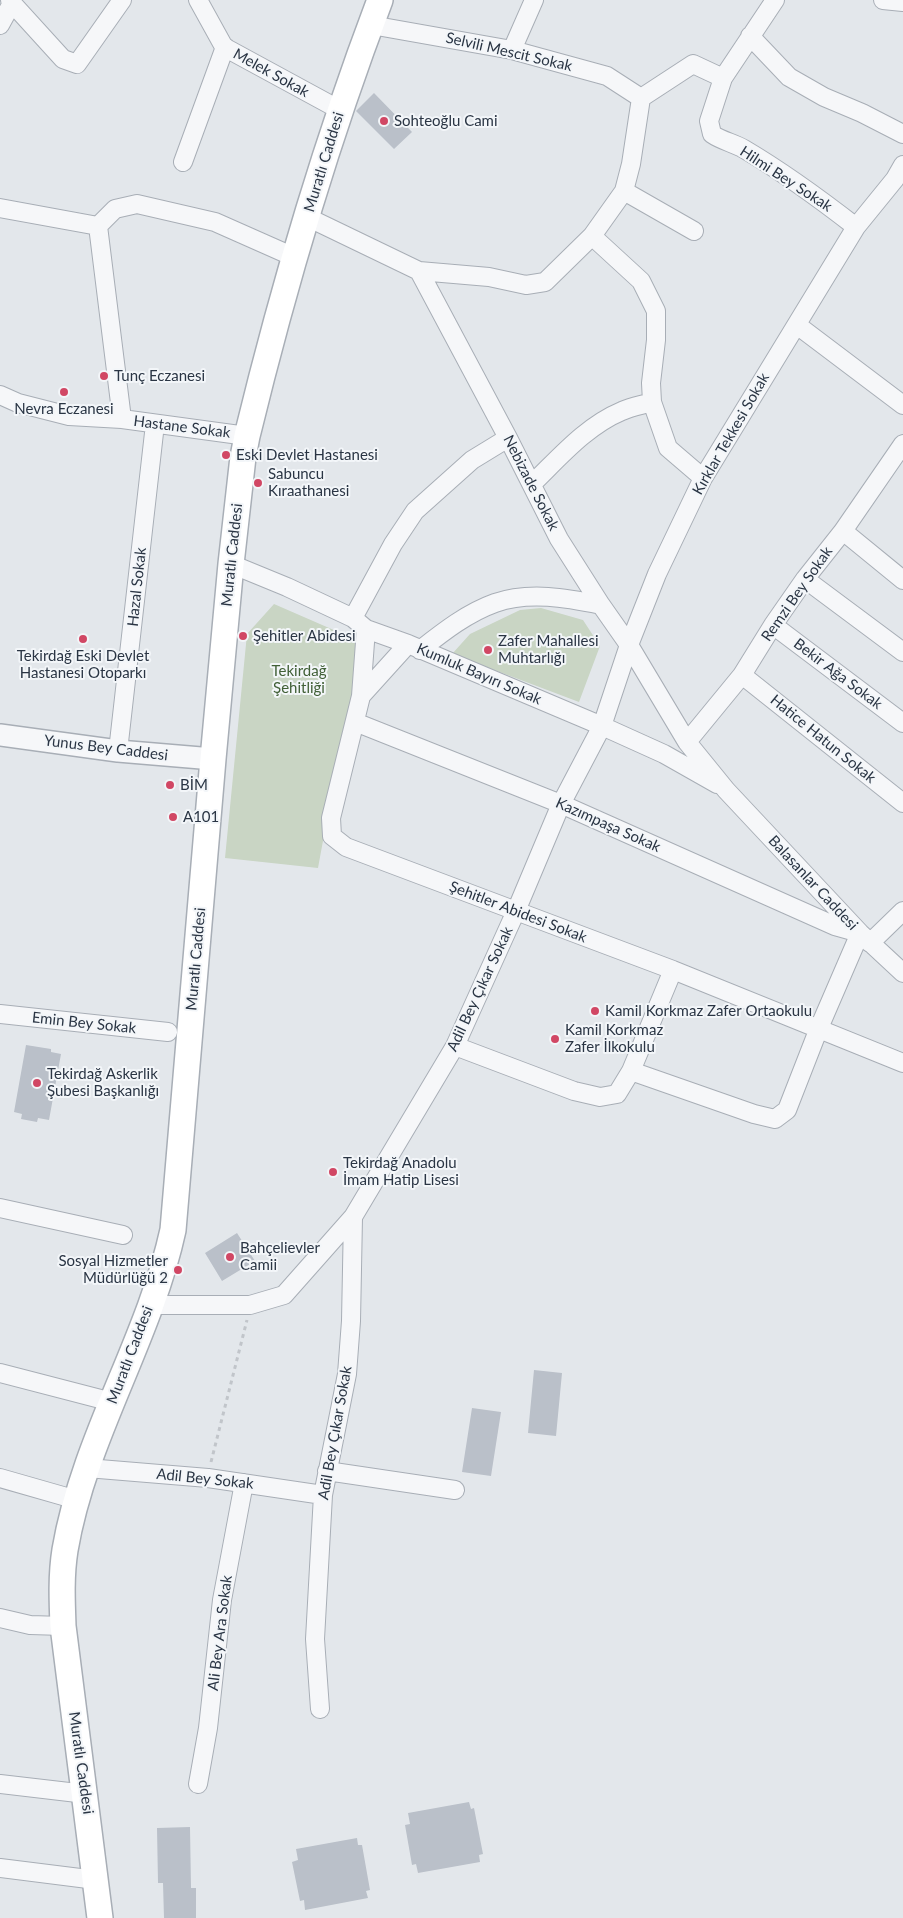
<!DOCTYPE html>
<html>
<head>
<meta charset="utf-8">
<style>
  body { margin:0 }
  canvas { display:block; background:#e3e7eb }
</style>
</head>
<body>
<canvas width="903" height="1918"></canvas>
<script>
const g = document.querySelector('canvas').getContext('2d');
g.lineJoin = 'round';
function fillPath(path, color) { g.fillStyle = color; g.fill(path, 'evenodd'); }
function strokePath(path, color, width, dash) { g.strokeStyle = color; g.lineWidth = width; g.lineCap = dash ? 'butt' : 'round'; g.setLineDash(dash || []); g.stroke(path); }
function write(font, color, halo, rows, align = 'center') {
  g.font = font + ' Lato,sans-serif'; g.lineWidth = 4; g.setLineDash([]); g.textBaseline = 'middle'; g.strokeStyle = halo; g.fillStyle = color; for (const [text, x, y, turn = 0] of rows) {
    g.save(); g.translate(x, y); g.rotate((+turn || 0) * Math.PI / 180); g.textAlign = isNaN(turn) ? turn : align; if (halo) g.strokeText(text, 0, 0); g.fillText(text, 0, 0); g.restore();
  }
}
fillPath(new Path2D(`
  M274,604L359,641V673L336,770L318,868L225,858L247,634Z
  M541,608L583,620L600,646L579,702L452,654L470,634L520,610Z`), '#c9d5c4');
fillPath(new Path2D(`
  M374,93L412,132L394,149L356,111Z
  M26,1045L51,1049V1052L61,1054L49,1120L38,1118L37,1122L21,1119L22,1114L14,1112Z
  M237,1233L255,1261L222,1281L205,1253Z
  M534,1370L562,1373L556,1436L528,1433Z
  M472,1408L501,1412L491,1476L462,1472Z
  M469,1802L471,1809L474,1808L483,1854L479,1855L480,1862L418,1873L416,1864L412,1865L405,1825L410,1824L408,1813Z
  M190,1827L191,1888H196V1918H164L163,1883H158L157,1828Z
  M357,1838L358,1845H362L370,1890L366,1891L368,1898L305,1910L304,1900L300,1901L292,1862L298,1860L296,1849Z`), '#bac0c9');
const minor = new Path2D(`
  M198,0L224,47L340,110
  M883,0L903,2
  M12,3L63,59L77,64L122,0
  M0,25L12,3L10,0
  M371,25L512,50L607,76L641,98
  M750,36L789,77L824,97L862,113L903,134
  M512,50L534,0
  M723,78L709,121L712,134C722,141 734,143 744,149C783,172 820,199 856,227
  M183,162L225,47
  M624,191L694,231
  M0,208L98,226L115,209L137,204L215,222L294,257
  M307,217L419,271L508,438L559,539L601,605L629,645L687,742L726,790L860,933L903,973
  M98,226L122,419
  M592,236L641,281L656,311V340L651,383L652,402L668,448L703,478
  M419,271L489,277L526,285L545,282L592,236L624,191L631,164L641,98L693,64L723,78L775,0
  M797,325L903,405
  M0,395L18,403L69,416L122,419L247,436
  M532,484C559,458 586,426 622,411C631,407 642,405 652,402
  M843,531L903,580
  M231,564L287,587L353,618L366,629L408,644L602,726L664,754L717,784
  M805,579L903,652
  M353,618L393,544L415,511L472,460L508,438
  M773,625L903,723
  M366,629L361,696L331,818L332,836L346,847L673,970L903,1063
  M420,650C443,632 467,613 495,603C529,591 567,598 601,605
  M742,675L903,803
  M361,696L408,644
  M355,722L561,804L835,926L860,933L819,1028L787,1110L775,1119L754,1114L631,1071L617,1094L600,1097L574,1091L455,1046
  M687,742L742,675L773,625L805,579L843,531L903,444
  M118,751L155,424
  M870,943L903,911
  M0,1014L168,1032
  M631,1071L673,970
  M0,1208L123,1235
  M149,1305H250L284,1295L353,1217L455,1046L516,911L561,804L602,726L629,645L657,574L703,478L856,227L895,179L903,165
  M0,1373L112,1402
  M87,1468L208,1478L323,1495
  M327,1471L455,1490
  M0,1478L77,1500
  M0,1618L30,1625L63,1626
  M320,1709L315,1639L323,1495L347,1374L351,1321L353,1217
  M0,1784L86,1794
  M198,1784L208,1728L222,1600L244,1483
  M0,1868L96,1880`);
const tertiary = new Path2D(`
  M0,735L118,751L213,759`);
const secondary = new Path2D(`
  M100,1918L63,1626C62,1600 61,1575 65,1550C84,1438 149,1340 173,1230L213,759L231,564L243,457L247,436C283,288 326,142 380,0`);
strokePath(minor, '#a8aeb6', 20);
strokePath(tertiary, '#a8aeb6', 24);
strokePath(secondary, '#a8aeb6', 28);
strokePath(new Path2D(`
  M211,1462L247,1320`), '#c1c5ca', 3, [4, 4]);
strokePath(minor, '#f6f7f9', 18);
strokePath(tertiary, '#f6f7f9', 21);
strokePath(secondary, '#fff', 25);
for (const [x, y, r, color] of [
  [384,121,5,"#d14764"],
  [104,376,5,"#d14764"],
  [64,392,5,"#d14764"],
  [226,455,5,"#d14764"],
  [258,483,5,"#d14764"],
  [243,636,5,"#d14764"],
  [83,639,5,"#d14764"],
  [488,650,5,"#d14764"],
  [170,785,5,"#d14764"],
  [173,817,5,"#d14764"],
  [595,1011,5,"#d14764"],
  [555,1039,5,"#d14764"],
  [37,1083,5,"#d14764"],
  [333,1172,5,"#d14764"],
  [230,1257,5,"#d14764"],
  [178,1270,5,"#d14764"]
]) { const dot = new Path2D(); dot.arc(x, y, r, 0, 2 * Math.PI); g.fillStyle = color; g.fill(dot); strokePath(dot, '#f3f6f9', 2); }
write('15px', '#2a3544', '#f3f6f9', [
  ["Selvili Mescit Sokak",509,52,13],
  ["Melek Sokak",271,73,29],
  ["Muratlı Caddesi",324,162,-73],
  ["Hilmi Bey Sokak",786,179,33],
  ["Hastane Sokak",182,427,7],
  ["Kırklar Tekkesi Sokak",731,434,-60],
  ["Nebizade Sokak",531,483,63],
  ["Muratlı Caddesi",232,555,-84],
  ["Hazal Sokak",137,587,-84],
  ["Remzi Bey Sokak",797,594,-55],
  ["Kumluk Bayırı Sokak",479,674,23],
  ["Bekir Ağa Sokak",838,674,37],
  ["Hatice Hatun Sokak",823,739,39],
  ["Yunus Bey Caddesi",106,748,7],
  ["Kazımpaşa Sokak",608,825,24],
  ["Balasanlar Caddesi",813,883,47],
  ["Şehitler Abidesi Sokak",518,912,21],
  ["Muratlı Caddesi",196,959,-85],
  ["Adil Bey Çıkar Sokak",480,989,-65],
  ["Emin Bey Sokak",84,1023,6],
  ["Muratlı Caddesi",130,1355,-69],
  ["Adil Bey Çıkar Sokak",335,1433,-80],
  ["Adil Bey Sokak",205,1479,6],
  ["Ali Bey Ara Sokak",220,1633,-83],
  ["Muratlı Caddesi",81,1763,82]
]);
write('15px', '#2a3544', '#f3f6f9', [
  ["Sohteoğlu Cami",394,121],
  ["Tunç Eczanesi",114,376],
  ["Nevra Eczanesi",64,409,"center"],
  ["Eski Devlet Hastanesi",236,455],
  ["Sabuncu",268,474],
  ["Kıraathanesi",268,491],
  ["Şehitler Abidesi",253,636],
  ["Zafer Mahallesi",498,641],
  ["Muhtarlığı",498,658],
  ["Tekirdağ Eski Devlet",83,656,"center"],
  ["Hastanesi Otoparkı",83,673,"center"],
  ["BİM",180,785],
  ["A101",183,817],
  ["Kamil Korkmaz Zafer Ortaokulu",605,1011],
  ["Kamil Korkmaz",565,1030],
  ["Zafer İlkokulu",565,1047],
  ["Tekirdağ Askerlik",47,1074],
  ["Şubesi Başkanlığı",47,1091],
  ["Tekirdağ Anadolu",343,1163],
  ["İmam Hatip Lisesi",343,1180],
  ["Bahçelievler",240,1248],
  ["Camii",240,1265],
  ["Sosyal Hizmetler",168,1261,"right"],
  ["Müdürlüğü 2",168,1278,"right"]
], 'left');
write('15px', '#416037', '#f3f6f9', [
  ["Tekirdağ",299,671],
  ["Şehitliği",299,688]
]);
</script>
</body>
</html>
